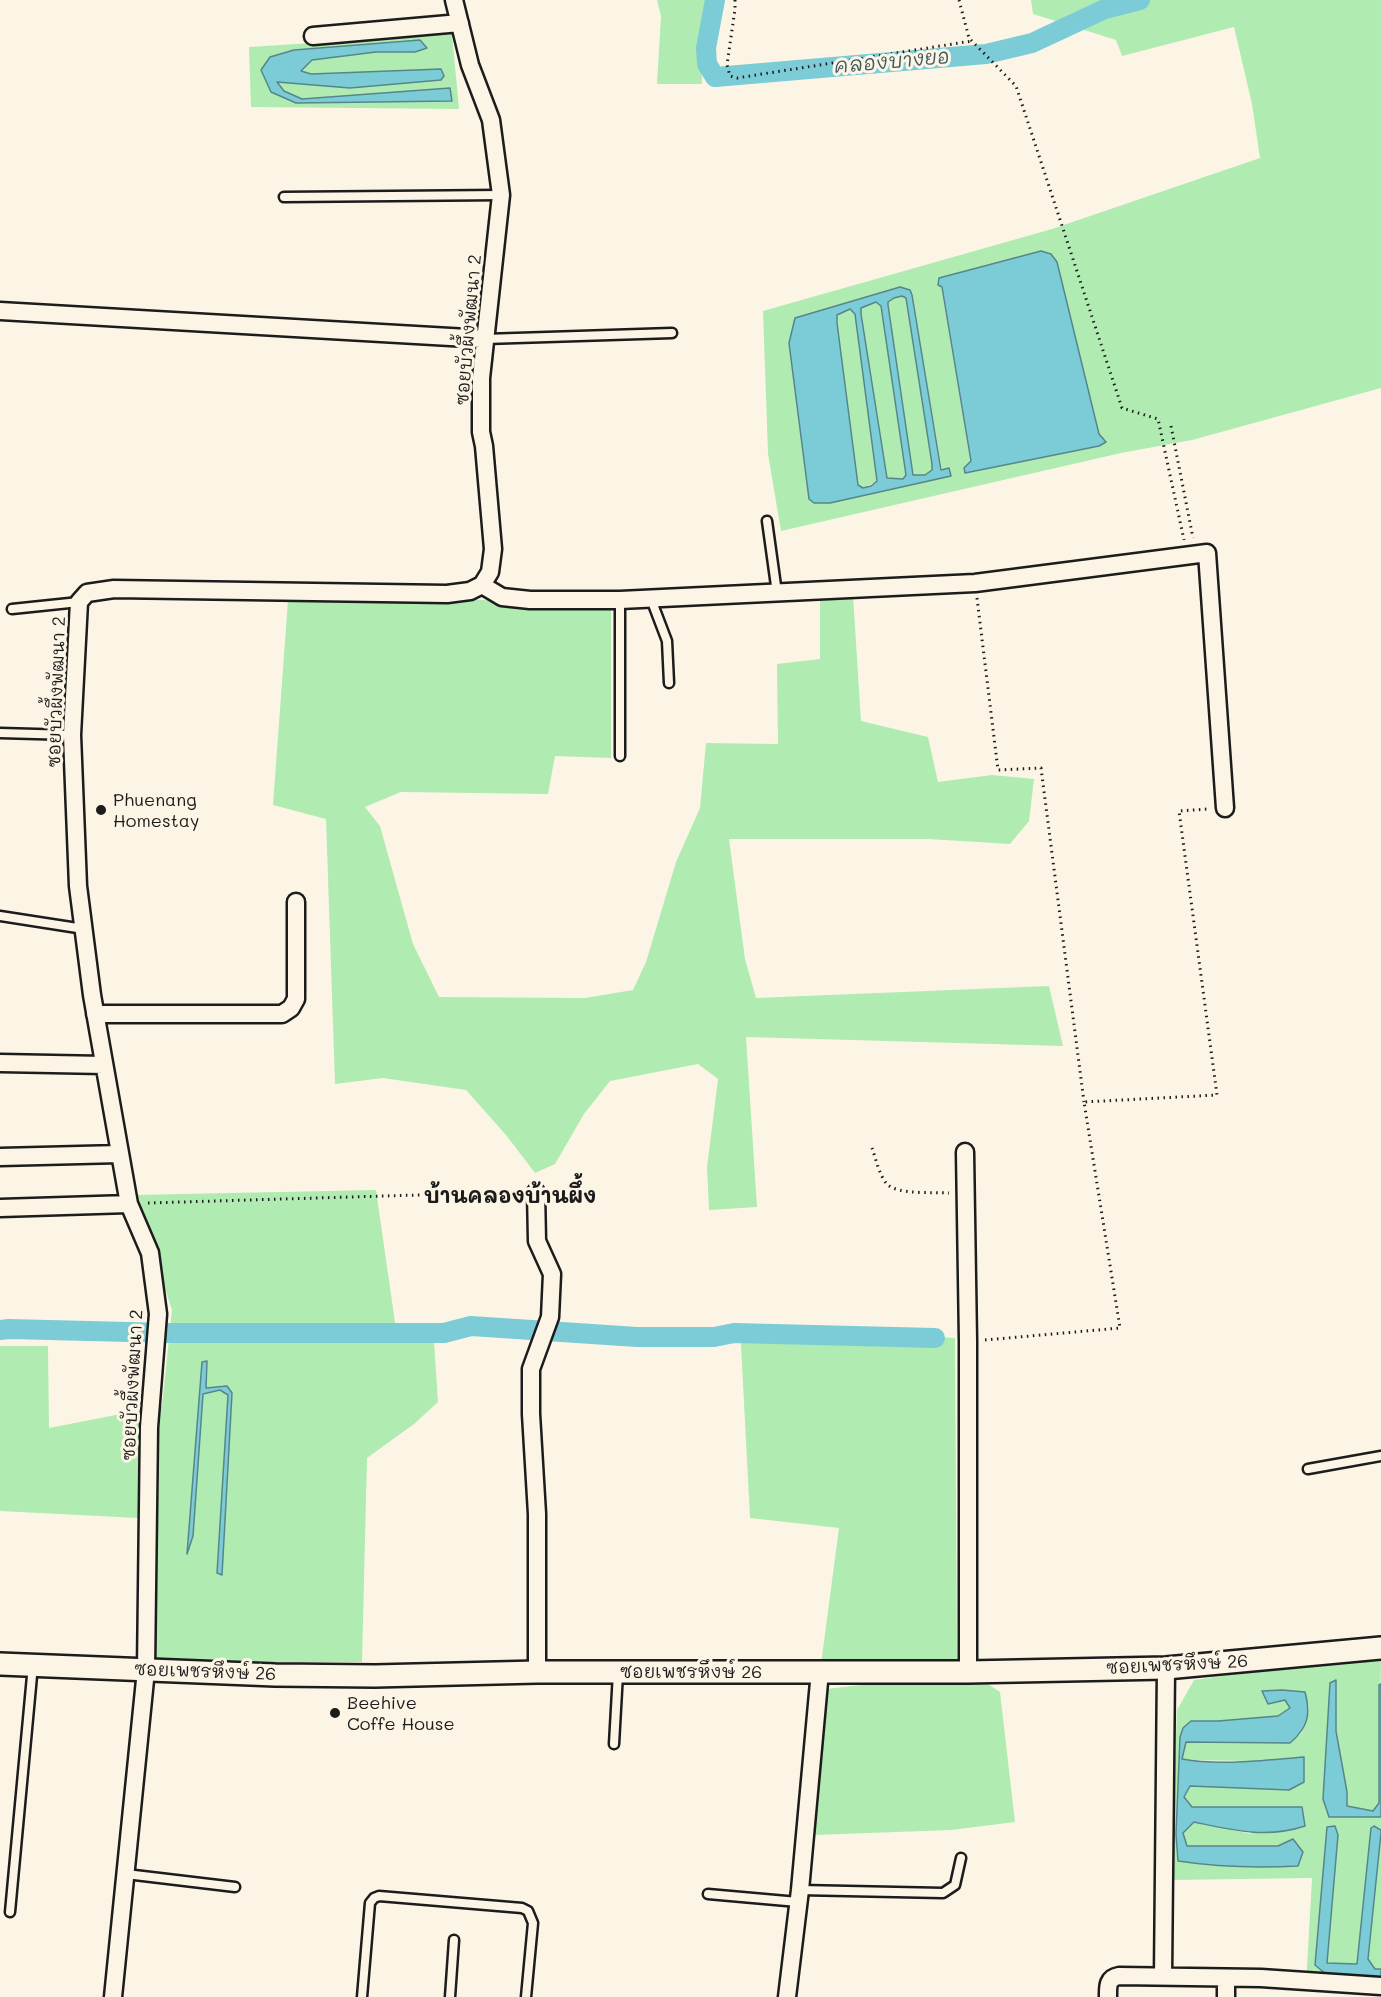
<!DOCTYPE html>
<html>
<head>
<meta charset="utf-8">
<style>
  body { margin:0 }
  canvas { display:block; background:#fcf5e5 }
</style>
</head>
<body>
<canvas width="1381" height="1997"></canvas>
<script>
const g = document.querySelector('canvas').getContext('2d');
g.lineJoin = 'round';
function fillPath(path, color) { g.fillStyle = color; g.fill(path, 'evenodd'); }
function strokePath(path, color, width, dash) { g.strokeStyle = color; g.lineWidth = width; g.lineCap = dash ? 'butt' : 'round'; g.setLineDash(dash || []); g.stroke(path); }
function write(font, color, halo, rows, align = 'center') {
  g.font = font + ' Mali,"Playpen Sans Thai",sans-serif'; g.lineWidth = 6; g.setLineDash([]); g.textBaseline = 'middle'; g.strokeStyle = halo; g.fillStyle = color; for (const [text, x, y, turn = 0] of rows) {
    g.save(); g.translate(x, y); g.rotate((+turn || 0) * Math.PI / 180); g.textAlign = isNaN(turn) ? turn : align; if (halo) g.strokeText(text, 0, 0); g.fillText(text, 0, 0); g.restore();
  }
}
fillPath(new Path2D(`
  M657,0H708L701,36L702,84H657L661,16Z
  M1031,0H1381V388L1192,440L1121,453L781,531L768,454L763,311L1052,229L1260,158L1252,104L1234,27L1122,56L1116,40L1033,14ZM1040,251L1051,254L1099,434L1105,442L964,468L971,461L942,287L938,285L939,278ZM900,287L910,290L912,296L942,470L951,476L830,503L809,499L789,343L795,318Z
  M452,34L459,109L251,107L249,47ZM294,50L415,52H376L312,60L301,71L311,74L297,83L277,81L284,91L302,99L450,88L452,101L296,103L261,70Z
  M902,296L906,298L932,464V470L925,475H913L888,305V302L894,298Z
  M876,302L881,305L906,475L903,479L887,478L861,314V308Z
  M850,309L855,314L877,481L863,488L858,486L837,323V315Z
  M853,595L861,721L928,737L938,782L992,775L1034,779L1029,821L1010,844L928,839H729L745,959L756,998L1049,986L1063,1046L746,1037L757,1207L709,1210L707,1167L718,1079L698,1064L610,1081L584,1114L555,1164L535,1173L506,1135L466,1090L383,1078L335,1084L326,819L273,805L288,600L469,599L611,609V758L555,756L548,794L401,792L365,807L380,826L413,944L439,997L585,998L633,990L646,962L676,862L700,808L706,743L778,744L777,664L820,659V598Z
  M376,1190L398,1343L434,1341L438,1402L414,1424L367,1458L362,1662L163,1663L154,1659L157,1519L0,1511V1346H48L49,1428L162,1406L172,1310L135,1195ZM206,1361V1388L227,1386L232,1393L221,1575L217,1572L228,1395L220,1390L203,1393L193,1536L188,1550L202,1363Z
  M740,1326L955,1338L957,1663L821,1664L839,1528L750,1518Z
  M1381,1653L1379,1803L1373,1811L1346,1807L1347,1792L1336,1731V1680L1330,1683L1323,1799L1329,1817H1381V1830L1374,1826L1371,1828L1357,1965L1327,1963L1338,1835L1315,1965L1327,1975L1381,1977V1991L1306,1985L1312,1878L1171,1880L1177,1710L1194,1680ZM1282,1690L1305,1692L1309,1707L1302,1733L1290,1743L1185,1742L1182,1760L1253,1761L1304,1757V1782L1289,1790L1190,1786L1184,1797L1191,1807L1216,1808L1252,1834L1194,1822L1183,1833L1186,1846H1278L1293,1839L1298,1865C1258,1868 1217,1867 1178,1861L1176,1834L1180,1737L1183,1728L1191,1721H1218L1278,1716L1291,1708L1285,1700L1263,1691Z
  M988,1684L1000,1692L1015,1822L951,1830L814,1835L826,1689L861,1685Z
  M1381,1833V1969H1375L1368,1959Z`), '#b0ecb1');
const water = new Path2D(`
  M420,40L427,48L415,52H376L312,60L301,71L311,74L441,69L444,76L441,80L350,88L277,82L284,91L302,99L450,88L452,101L296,103L271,92L261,70L270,57L294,50Z
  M1041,251L1051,254L1057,262L1099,434L1106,442L1099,446L965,473L964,468L971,461L942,287L938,285L939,278Z
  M900,287L910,290L912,295L941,470L949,468L951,476L830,503H814L809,499L789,343L795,318ZM902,296L906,298L932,464V470L925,475H913L888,305V302L894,298ZM876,302L881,306L906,475L903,479L887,478L861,314V308ZM850,309L855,314L877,481L871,486L863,488L858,485L837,323V315Z
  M207,1361L206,1388L227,1386L232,1393L222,1575L217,1573L228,1395L220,1390L203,1394L193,1536L187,1554L202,1362Z
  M1336,1680V1731L1347,1792V1806L1373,1811L1379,1803V1685L1381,1684V1817H1329L1323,1799L1330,1683Z
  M1282,1690L1305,1692C1311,1714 1308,1728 1290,1743L1186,1742L1182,1759C1221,1766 1265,1760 1304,1757V1782L1289,1790L1190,1786L1184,1797L1192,1807H1302L1305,1826C1266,1839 1233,1830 1194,1822L1183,1833L1187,1846H1278L1293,1839L1303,1852L1298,1866C1258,1868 1217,1867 1178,1861L1176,1834L1180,1737L1183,1728L1191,1721H1218L1278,1716L1290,1708L1285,1700L1268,1704L1262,1691Z
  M1335,1826L1338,1835L1327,1963L1357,1964L1371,1828L1374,1826L1381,1830V1833L1368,1959L1375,1969H1381V1977L1327,1975L1315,1965L1327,1827Z`);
fillPath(water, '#7cccd7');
strokePath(water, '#56868c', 1.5);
strokePath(new Path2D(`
  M715,0L706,48L707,64L715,77L986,54L1032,43L1105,9L1140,0
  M0,1330L9,1329L168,1333H444L471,1326L637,1337H714L734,1333L935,1338`), '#7cccd7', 20);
const service = new Path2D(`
  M284,197L501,195
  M485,339L672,333
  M767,521L777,593
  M651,599L667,641L669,683
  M12,609L79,602
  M0,733L72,735
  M620,756V600
  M0,916L84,929
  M1308,1469L1381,1456
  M614,1744L618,1673
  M126,1874L235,1887
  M800,1890L943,1893L955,1885L961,1858
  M708,1894L798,1902
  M10,1912L33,1665
  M362,1997L370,1903L374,1898L379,1896L522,1908L528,1911L533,1923L526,1997
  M450,1997L454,1940`);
const minor = new Path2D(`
  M313,36L460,23
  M0,311L485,339
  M482,585L502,597L530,600H620L975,583L1207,553L1225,808
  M95,1014H282L291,1008L296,999V902
  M0,1063L104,1065
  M965,1152L968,1341V1672
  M0,1157L120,1154
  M536,1192L537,1241L552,1274L550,1317L531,1369V1414L537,1514V1672
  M0,1208L129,1204
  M1163,1976L1166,1668
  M113,1997L146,1670L149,1427L158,1314L150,1253L129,1204L92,995L78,886L72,735L79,602L87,593L114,589L447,594L470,591L482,585L490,572L493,549L484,446L481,432V378L501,195L491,120L470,65L454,0
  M787,1997L800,1890L820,1671
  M1108,1997C1108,1987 1107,1978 1119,1976L1261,1978L1381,1986
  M1226,1997V1978`);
const tertiary = new Path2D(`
  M0,1664L275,1675L375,1676L537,1672H968L1166,1668L1381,1648`);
strokePath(service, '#1c1c1c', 13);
strokePath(minor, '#1c1c1c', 21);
strokePath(tertiary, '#1c1c1c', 26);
strokePath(new Path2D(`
  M735,0V9L727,65L730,76L737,78L972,41
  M959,0L969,38L1016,86L1122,408L1158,419L1184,540
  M1171,426L1193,538
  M977,598L998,770L1041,768L1084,1102
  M872,1148C876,1159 879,1175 887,1184C897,1195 935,1192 949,1193
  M148,1203L519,1192
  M985,1340L1120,1328L1084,1102L1217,1095L1179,811L1208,809`), '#1c1c1c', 3, [1.5, 4.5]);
strokePath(service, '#fcf5e5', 8);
strokePath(minor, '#fcf5e5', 16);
strokePath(tertiary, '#fcf5e5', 21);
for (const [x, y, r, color] of [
  [101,810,6,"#1c1c1c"],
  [335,1713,6,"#1c1c1c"]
]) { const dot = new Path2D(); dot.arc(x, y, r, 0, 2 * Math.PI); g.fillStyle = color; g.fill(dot); strokePath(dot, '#fcf5e5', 2); }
write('18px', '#1c1c1c', '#fcf5e5', [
  ["ซอยบัวผึ้งพัฒนา 2",469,330,-85],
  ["ซอยบัวผึ้งพัฒนา 2",57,692,-88],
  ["ซอยบัวผึ้งพัฒนา 2",133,1385,-87],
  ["ซอยเพชรหึงษ์ 26",1177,1665,-3],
  ["ซอยเพชรหึงษ์ 26",205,1672,2],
  ["ซอยเพชรหึงษ์ 26",691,1672]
]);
write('18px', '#1c1c1c', '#fcf5e5', [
  ["Phuenang",113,800],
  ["Homestay",113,821],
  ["Beehive",347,1703],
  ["Coffe House",347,1724]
], 'left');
write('italic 20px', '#3e5a5d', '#fcf5e5', [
  ["คลองบางยอ",892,62,-5]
]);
write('bold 21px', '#1c1c1c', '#fcf5e5', [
  ["บ้านคลองบ้านผึ้ง",510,1197]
]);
</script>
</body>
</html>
